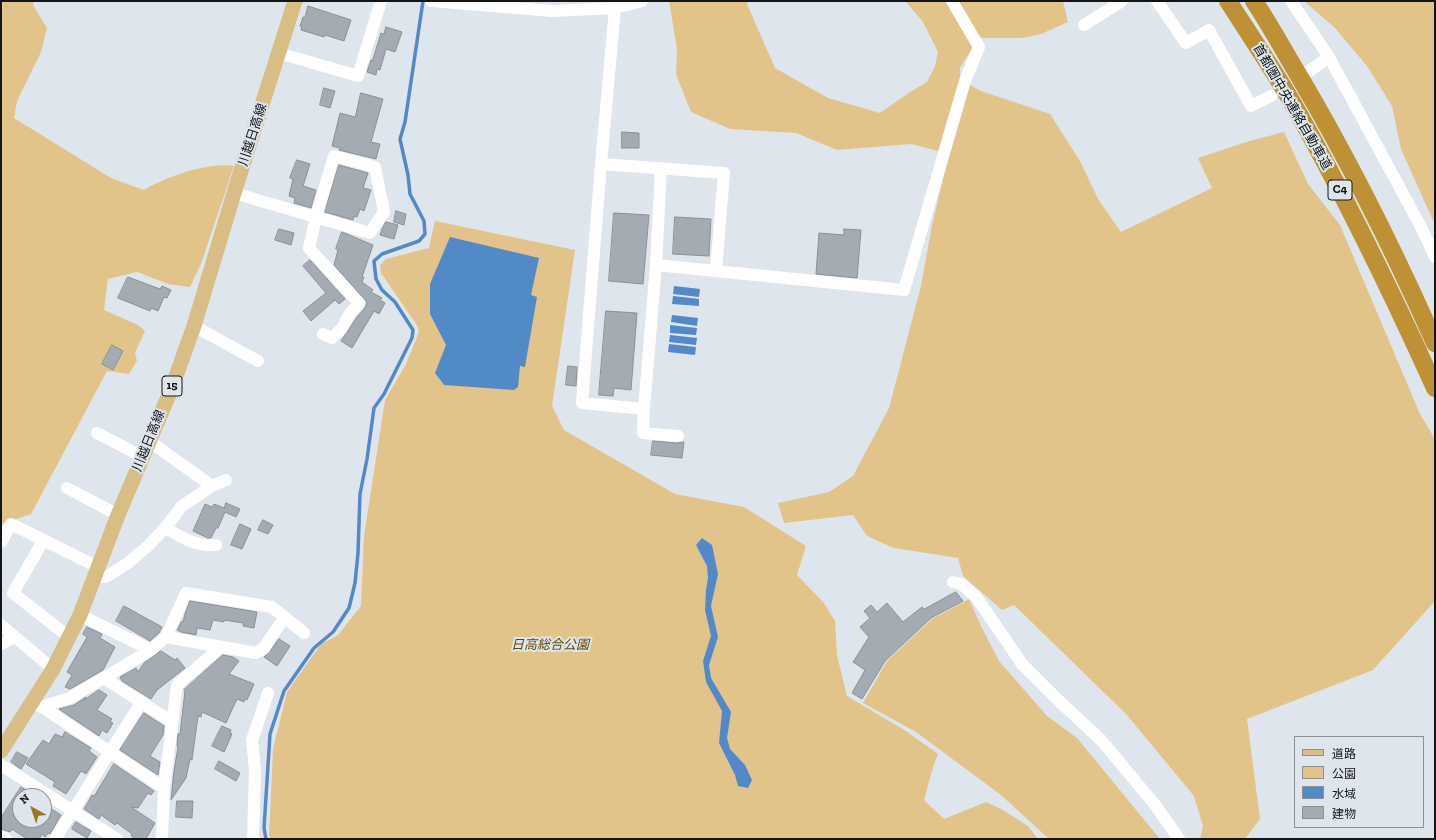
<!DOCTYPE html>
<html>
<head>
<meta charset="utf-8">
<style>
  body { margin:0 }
  #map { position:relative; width:1436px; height:840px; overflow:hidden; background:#dfe5ec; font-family:"Zilla Slab","Noto Sans JP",serif }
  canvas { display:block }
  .frame { position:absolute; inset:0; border:2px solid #121416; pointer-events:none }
  .legend { position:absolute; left:1294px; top:736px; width:130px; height:92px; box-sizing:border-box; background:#dfe5ec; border:1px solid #8d9196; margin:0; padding:5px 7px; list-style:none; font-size:12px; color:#121416 }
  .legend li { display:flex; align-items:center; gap:8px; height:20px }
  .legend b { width:20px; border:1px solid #8d9196 }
  .north { position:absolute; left:12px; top:788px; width:40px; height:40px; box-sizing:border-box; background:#dfe5ec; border:1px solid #8d9196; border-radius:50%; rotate:320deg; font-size:11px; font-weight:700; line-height:16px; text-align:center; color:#121416 }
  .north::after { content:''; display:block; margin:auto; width:14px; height:18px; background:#9c7622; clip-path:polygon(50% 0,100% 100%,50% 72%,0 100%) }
</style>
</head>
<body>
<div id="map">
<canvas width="1436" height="840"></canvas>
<div class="frame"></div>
<ul class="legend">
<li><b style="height:5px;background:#d8be85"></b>道路</li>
<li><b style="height:11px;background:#e2c48b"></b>公園</li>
<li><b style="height:11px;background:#528ac9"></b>水域</li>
<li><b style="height:11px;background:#a5abb2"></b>建物</li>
</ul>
<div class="north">N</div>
</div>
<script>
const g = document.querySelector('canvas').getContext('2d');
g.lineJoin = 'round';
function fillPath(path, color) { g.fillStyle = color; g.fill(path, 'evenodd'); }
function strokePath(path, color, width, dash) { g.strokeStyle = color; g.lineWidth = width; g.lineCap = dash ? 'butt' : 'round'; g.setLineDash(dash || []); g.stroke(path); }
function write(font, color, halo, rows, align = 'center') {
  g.font = font + ' "Zilla Slab","Noto Sans JP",serif'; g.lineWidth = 4; g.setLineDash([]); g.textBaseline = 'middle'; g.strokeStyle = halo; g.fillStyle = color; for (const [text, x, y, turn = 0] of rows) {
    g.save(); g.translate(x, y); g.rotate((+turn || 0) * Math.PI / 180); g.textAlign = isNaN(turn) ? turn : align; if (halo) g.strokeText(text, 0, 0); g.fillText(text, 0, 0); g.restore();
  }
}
fillPath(new Path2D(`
  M1,1H34L33,5L47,28L41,52L17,101L14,118L111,178L144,190C166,177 208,162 234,166L201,264L190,287L168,284L137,272L108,279L104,310L138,325L145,331L135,353L137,361L129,374L107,371L31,514L1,524Z
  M669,1H749L747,4L775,68L828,98L880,113L910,92L927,82L935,66L938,52L923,22L907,3V1H1063L1068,22L1041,34L1022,38H978L960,68V80L981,91L1050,114L1080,161L1098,199L1121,232L1212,188L1198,158L1246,142L1284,132L1308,184L1340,225L1420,414L1435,439V601L1373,670L1247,719L1260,819L1245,839H1200L1203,826L1194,796L1126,714L1014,605L1002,610L963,576L958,558L894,548L867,536L853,515L784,523L778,503L829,492L853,476L889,408L921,286L932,225L949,154L911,144L837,150L796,133L730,129L691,112L676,74L677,49Z
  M1304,1H1435V90L1434,92L1435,100V225L1401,149L1392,106L1367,66L1335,28Z
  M435,221L575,250L552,406L564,430L675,494L744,507L806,546L797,575L824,603L835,621L837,655L847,696L906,731L938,754L933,767L924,800L944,819L986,802L1003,810L1028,826L1038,839H271L269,835L273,749L287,692L321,644L338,635L361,606L364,536L385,400L406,364L419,332L418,327L381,273L380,265L386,259L429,248Z
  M969,599L981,626L999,661L1047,716L1077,738L1160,839H1049L1001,795L916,732L863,703L887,661L932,619Z`), '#e2c48b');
fillPath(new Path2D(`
  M450,237L539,258L531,295L537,297L525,367L520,366L518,387L514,390L444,385L435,373L446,345L430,314V284Z
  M674,286L700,289L699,297L673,294Z
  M673,296L699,299V306L672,304Z
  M672,315L698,318L697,326L671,322Z
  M670,325L697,328L696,335L670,333Z
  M670,335L697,338L696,345L669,342Z
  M669,344L696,347L695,355L668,352Z
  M702,538L712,545L718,574L711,606L718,637L709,665L711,678L731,712L727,738L730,749L745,765L752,780L748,788L738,786L735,775L719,743L722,711L706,682L703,661L711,636L705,610L706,590L708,578L707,566L696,545Z`), '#528ac9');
strokePath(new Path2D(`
  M266,839L264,828L270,734L284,691L314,648L333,632L349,608L355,583L358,553L360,494L367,459L374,408L384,394L412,338L413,330L395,302L382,290L376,279L374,261L382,254L419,241L425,234L424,221L410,194L408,175L400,139L405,122L423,1`), '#528ac9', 3.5);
const building = new Path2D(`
  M308,6L351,20L344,41L325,35L324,37L301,30L302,26H300L303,17H305Z
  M386,27L402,32L395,52L386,49L380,70L377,69L376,75L367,72L371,60L372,61L374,56L381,33L384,34Z
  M324,88L335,91L330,108L320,105Z
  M361,93L383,99L371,142L380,144L376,159L339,150L340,148L332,146L340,113L355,117Z
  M622,132L639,133V148H622Z
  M297,160L310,164L303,186L316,190L311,208L294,203L295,198L289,196L293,179L290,178Z
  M339,165L368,173L363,188L371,190L364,211L360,209L357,217L354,216L353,220L325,212Z
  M396,211L406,214L404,225L394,222Z
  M614,213L649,215L643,284L609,281Z
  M675,217L711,219L709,256L673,254Z
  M386,222L398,225L394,239L380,235L382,229Z
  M279,229L294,233L291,245L275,240Z
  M844,229L861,230L857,278L816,274L819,233L844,235Z
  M342,232L373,245L362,277H364L362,282L373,290L371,292L382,298L380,300L385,303L379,314L374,311L352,348L341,341L357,317L365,308L367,302L334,265L338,250L336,249Z
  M310,260L345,299L339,304L335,300L311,321L303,311L326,293L303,266Z
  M128,277L160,289L162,286L171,290L167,298L164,297L158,311L151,308L150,311L118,298Z
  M606,311L637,313L631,390L614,388L613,396L599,395Z
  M112,345L123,351L113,370L102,364Z
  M568,366L577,367L576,386L566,385Z
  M653,441L677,443L684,442L682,458L651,455Z
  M226,503L240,509L236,517L225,512L218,528H216L211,538H208L193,531L205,504L212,507L214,504L224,508Z
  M263,520L273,525L268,534L258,530Z
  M240,524L251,529L242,549L231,545Z
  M956,592L963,601L931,618L885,661L862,699L852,693L865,670L853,662L869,637L860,627L870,618L864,611L871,605L877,612L887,603L903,622L922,607L924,609Z
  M190,601L257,612L254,628L243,626V623L224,620V622L213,620L210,630L197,628L196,635L181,632L177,630L182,621L183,622L185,614Z
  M124,606L162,627L159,633L150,641L116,621Z
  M87,627L102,634L100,638L115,647L103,670L70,689L65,687L72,675L67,672L87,637L83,634Z
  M279,639L290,646L277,666L264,657L269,653Z
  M161,651L175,660L177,658L185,668L157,690L151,699L122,681L120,677L136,668L138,672L144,663Z
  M223,655L233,657L239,661L229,674L254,684L247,700L245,699L244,702L237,699L226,723L202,712L201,717L198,716L192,760L190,759L186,778L171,800L174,771L178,747L177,746L178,734H180L185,691L184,690Z
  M99,690L107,695L97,710L112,719L110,722L113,723L107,733L102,730L99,736L59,709L74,705L86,697L84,700Z
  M144,713L164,726L163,735L150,756L160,762L158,775L120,750Z
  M222,726L231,730L230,733L232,734L224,752L212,746Z
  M65,732L91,748L89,751L97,757L86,774L81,771L66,794L53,786L55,782L26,764L43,740L49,744L55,734L62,737Z
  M17,752L28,758L21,769L11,762Z
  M219,761L240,773L236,781L215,769Z
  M114,764L154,791L151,795L148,793L138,808L131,807L155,823L146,839H136L131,836L132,834L117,823L115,825L101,815L99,819L84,809L92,795L94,796Z
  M21,787L36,796H20V820H44V804L61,815L50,834L48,833L45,837L42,834L39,839H27L12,829L10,832L1,829V818Z
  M177,801H193L192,818L176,817Z
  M76,822L91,831L87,838L72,829Z`);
fillPath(building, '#a5abb2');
strokePath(building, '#8a9096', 1);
strokePath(new Path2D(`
  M431,1L552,11L615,8L642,1
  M1157,1L1186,43L1209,30L1251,106L1271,96
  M1291,1L1329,57L1421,227L1435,257
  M615,8L601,164L582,403L644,409
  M1084,25L1122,1
  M279,53L358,76L381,1
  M1308,72L1329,57
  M601,164L724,173L716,271
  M661,168L656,265L644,409L643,433L678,436
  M234,193L370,233L384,212L375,167L334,156L316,217L309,248L359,303L349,315L342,328L332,338L323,334
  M656,265L904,290L965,81L979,47L952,1
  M194,326L258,361
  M97,433L143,457
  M149,441L212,486
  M67,488L118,515
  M165,528C182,537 195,547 216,545
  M43,541L13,593L69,637
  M1,542L11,524L98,567
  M94,577H106L128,563L148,546L165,528L182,506L212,486L226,480
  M953,582L962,584L977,598L1022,664L1058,700L1101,740L1156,806L1179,839
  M80,615L151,650L166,637L256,653L263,649L285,617
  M1,625L53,669
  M166,637L186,593L272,607L304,633
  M1,644L15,637
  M104,678L172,722
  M33,701L164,788
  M41,707L70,698L151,650
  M1,765L117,839
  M1,836L6,839
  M55,839L141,703
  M162,839L164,788L177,685L221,647
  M253,839L255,770L252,740L268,693`), '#fff', 12);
strokePath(new Path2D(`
  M1,751L53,669L80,615L118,515L171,390L194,326L234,193L295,1`), '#d8be85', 15);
strokePath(new Path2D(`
  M1228,1C1251,37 1275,72 1296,109C1347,200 1392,293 1435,388
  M1254,1C1270,25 1284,51 1299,76C1350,162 1394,251 1435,343`), '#be9234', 18);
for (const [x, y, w] of [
  [1340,190,24],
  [172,386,20]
]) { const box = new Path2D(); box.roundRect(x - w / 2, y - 10, w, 20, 3); g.fillStyle = '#dfe5ec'; g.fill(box); strokePath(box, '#121416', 1); }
write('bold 12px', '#121416', null, [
  ["C4",1340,190],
  ["15",172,386]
]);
write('13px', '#121416', '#dfe5ec', [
  ["首都圏中央連絡自動車道",1292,107,60],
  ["川越日高線",253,135,-72],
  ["川越日高線",149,441,-68]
]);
write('italic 13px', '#634700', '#dfe5ec', [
  ["日高総合公園",550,645]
]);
</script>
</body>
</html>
